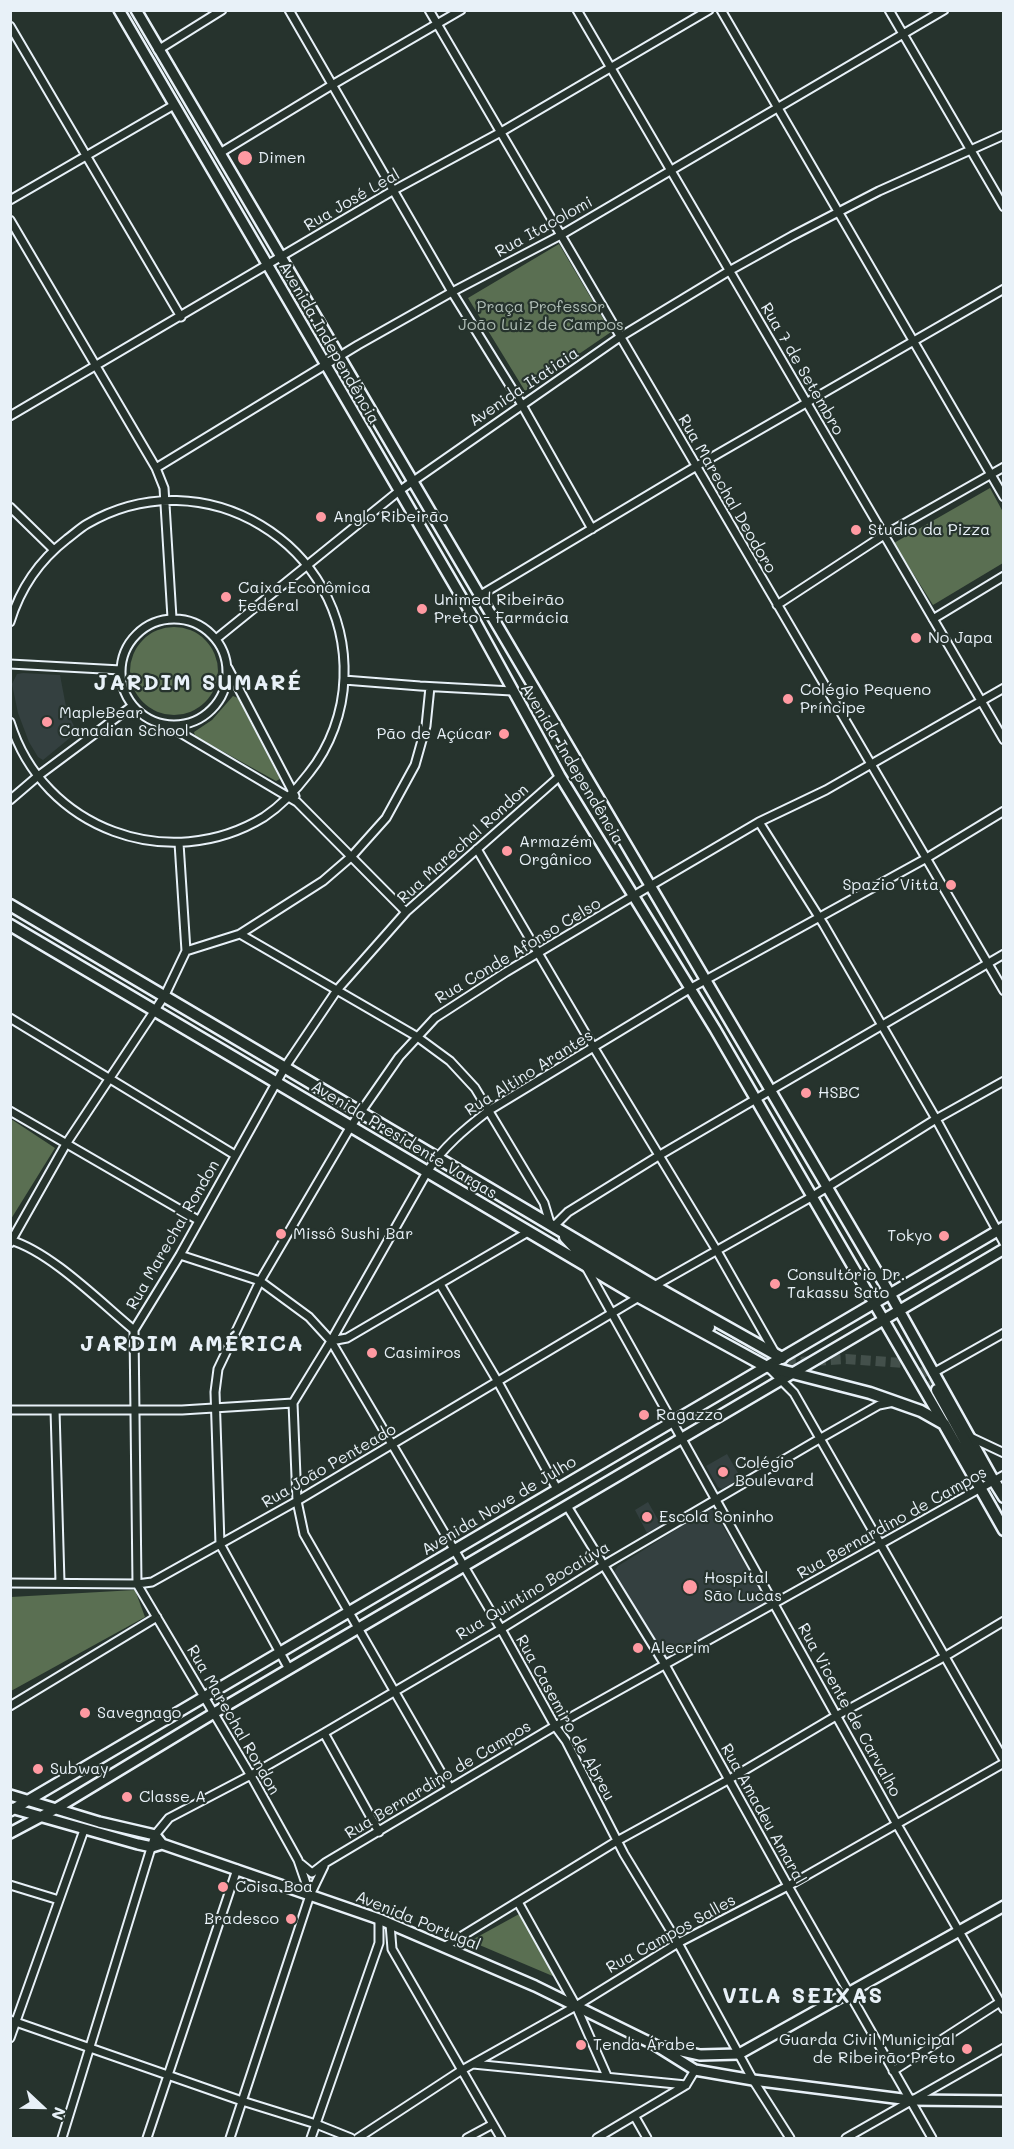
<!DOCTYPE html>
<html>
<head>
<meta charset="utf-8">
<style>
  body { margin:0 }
  #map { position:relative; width:1014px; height:2149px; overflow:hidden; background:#26332d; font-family:Mali,sans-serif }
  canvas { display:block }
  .frame { position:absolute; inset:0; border:12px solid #e8f1f8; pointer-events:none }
  .north { position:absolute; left:12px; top:2077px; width:60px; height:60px; -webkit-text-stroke:4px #26332d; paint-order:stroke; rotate:112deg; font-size:16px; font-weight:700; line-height:24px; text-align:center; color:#e8f1f8 }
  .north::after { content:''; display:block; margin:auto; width:21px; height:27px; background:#e8f1f8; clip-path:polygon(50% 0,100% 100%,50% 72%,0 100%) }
</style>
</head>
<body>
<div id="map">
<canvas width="1014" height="2149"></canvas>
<div class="frame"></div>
<div class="north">N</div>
</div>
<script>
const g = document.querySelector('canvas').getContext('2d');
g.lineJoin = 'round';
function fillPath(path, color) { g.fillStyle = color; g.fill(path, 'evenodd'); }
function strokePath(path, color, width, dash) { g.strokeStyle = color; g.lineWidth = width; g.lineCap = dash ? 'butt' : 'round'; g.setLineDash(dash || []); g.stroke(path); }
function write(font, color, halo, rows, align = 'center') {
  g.font = font + ' Mali,sans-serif'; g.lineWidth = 4.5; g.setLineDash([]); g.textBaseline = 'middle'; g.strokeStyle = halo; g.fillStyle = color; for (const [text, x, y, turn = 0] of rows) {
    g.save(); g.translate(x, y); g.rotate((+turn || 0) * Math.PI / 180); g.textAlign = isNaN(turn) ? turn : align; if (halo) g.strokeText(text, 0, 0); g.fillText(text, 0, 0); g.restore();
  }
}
fillPath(new Path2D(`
  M23,673L60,675L67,712L77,732L43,760L38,757L29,742L18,713L12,684L17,674Z
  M727,1454L741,1478L722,1489L718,1487L706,1466Z
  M648,1502L661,1525L647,1533L635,1510Z
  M709,1509L714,1511L765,1598V1604L764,1607L665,1660L614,1576V1572L618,1566Z`), '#344040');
fillPath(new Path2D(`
  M559,244L611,332L525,391L468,298Z
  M990,488L1003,512V563L933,605L894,543Z
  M130 671a44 44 0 1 1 88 0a44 44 0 1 1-88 0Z
  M233,696L238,698L280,779L276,781L195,736L194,732L212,720Z
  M11,1119L55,1148L11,1219Z
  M135,1590L145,1617L11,1691V1597Z
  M521,1913L555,1977L470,1941Z`), '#5a6f52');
strokePath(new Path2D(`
  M731,1340L759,1355L781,1363L846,1359L903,1363L926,1375L937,1390`), '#43504b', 10, [10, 5]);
const street = new Path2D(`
  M289,10L452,292L522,405L592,529
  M429,10L1004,991
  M577,10L1004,740
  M721,10L1004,497
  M889,10L1004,207
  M10,26L181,317
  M158,50L222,10
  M220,153L332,85L461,10
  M10,200L174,105
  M10,220L156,468L164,488L172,618
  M10,416L394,190L501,132L709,10
  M156,468L358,345L452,292L561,235L944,10
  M10,507L54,550
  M479,596L695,467L1004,289
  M777,605L884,535L1004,467
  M121 672a53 53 0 1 1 106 0a53 53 0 1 1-106 0Z
  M933,619L1004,576
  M10,622C20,589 40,560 67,539C74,534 80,528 87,524C203,456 349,544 344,678C343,712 330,747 309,773C296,790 282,805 264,817C169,875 43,829 10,722
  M216,639L399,491L620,337L729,271L792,236L879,191L1004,135
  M10,664L121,670
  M228,668L295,796
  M344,680L420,686L512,691
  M167,725L297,802L406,912
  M10,800L38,776L132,706
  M759,822L824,925L936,1119L1004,1243
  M477,849L594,1048L717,1251L775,1353
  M240,934L416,1036L450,1061L475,1088L544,1203L550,1223
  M186,951L240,934L323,881L352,856L386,818L415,765L426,726L430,687
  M10,1018L235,1155
  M10,1111L198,1220
  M554,1226L568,1212L660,1155L1004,954
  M10,1240C51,1252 100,1302 134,1330
  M10,1243L66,1144L165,995L186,951L179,843
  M180,1255L260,1281L309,1317L331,1341L501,1629L555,1726L566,1741L624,1854L678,1943L753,2080L790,2138
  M586,1267L895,1821L1004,2009
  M440,1284L498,1382L557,1489
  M654,1286L813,1196L936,1119L1004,1081
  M331,1341L347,1338L528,1232
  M770,1369L794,1393L1004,1760
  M933,1373L1004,1333
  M10,1410H182L293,1403
  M55,1410L60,1582
  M970,1437L1004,1453
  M567,1506L664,1663L788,1886L932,2138
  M10,1583L137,1584L152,1582L297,1501L639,1297
  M289,1669L220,1544L215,1392L218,1369L260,1281L351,1126L399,1057L435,1018L506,972L650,886L759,822L826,790L1004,688
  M10,1706L157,1617
  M324,1733L379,1832
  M450,1788L304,1534L297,1501L293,1403L331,1341L427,1172C443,1147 465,1129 488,1111L691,988L925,859L1004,811
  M301,1864L312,1873L325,1863L555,1726L1004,1475
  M10,1885L59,1900
  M310,1895L298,1860L254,1781L137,1584L134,1330L180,1255L285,1067L337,990L406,912L560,776
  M518,1902L576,2006L607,2076
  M390,1924L392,1949L501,2138
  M444,1947L617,1841L728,1780L836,1716L944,1657L1004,1621
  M10,2020L242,2101L316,2124L351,2138
  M10,2038L84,1830
  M473,2064L686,2085
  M893,2071L1000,2002
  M635,2117L647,2138
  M62,2138L155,1835L169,1818L251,1775L324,1733L501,1629L604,1565L821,1438L879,1405L894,1402
  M147,2138L237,1869
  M230,2138L310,1895L324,1866
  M311,2138L379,1943V1919
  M358,2138L462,2070L576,2006L678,1943L788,1886L1004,1763
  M467,2138L493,2124
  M597,2138L686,2085L695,2070
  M846,2138L1004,2048`);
const secondary = new Path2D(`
  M119,10L470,612L560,776L715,1029L944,1424
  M136,10L890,1294L994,1481
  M10,1795L99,1822L155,1835L162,1844L379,1919L535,1986L655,2045L695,2070L753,2080L910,2100L1004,2101
  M11,1808L138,1844L152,1847L162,1844
  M10,1811L1004,1227
  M10,1833L57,1808L214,1713L1004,1249
  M664,2047L700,2055L739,2054L1004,1906`);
const primary = new Path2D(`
  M10,905L654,1286L782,1358
  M10,925L639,1297L765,1366L870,1393L921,1411L944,1424L1004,1530
  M565,1237L577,1250L709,1327
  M937,1390L984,1475L994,1481L1004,1497`);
strokePath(street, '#e8f1f8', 11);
strokePath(secondary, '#e8f1f8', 14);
strokePath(primary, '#e8f1f8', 15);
strokePath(street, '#26332d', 7);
strokePath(secondary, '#26332d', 9);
strokePath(primary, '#26332d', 10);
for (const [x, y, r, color] of [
  [245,158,8,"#ff9aa2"],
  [321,517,6,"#ff9aa2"],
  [856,530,6,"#ff9aa2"],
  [226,597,6,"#ff9aa2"],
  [422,609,6,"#ff9aa2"],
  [916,638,6,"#ff9aa2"],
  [788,699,6,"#ff9aa2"],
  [47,722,6,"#ff9aa2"],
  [504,734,6,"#ff9aa2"],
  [507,851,6,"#ff9aa2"],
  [951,885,6,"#ff9aa2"],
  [806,1093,6,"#ff9aa2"],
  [281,1234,6,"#ff9aa2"],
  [944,1236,6,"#ff9aa2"],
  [775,1284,6,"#ff9aa2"],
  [372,1353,6,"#ff9aa2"],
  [644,1415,6,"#ff9aa2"],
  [723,1472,6,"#ff9aa2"],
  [647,1517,6,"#ff9aa2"],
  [690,1587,8,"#ff9aa2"],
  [638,1648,6,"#ff9aa2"],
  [85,1713,6,"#ff9aa2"],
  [38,1769,6,"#ff9aa2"],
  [127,1797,6,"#ff9aa2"],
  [223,1887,6,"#ff9aa2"],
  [291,1919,6,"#ff9aa2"],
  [581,2045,6,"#ff9aa2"],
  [967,2049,6,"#ff9aa2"]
]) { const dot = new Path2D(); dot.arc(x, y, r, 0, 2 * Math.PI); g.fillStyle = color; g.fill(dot); strokePath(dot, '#26332d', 2); }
write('16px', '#e8f1f8', '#26332d', [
  ["Dimen",258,158],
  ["Anglo Ribeirão",333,517],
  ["Studio da Pizza",868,530],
  ["Caixa Econômica",238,588],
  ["Federal",238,606],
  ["Unimed Ribeirão",434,600],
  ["Preto - Farmácia",434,618],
  ["No Japa",928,638],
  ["Colégio Pequeno",800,690],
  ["Príncipe",800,708],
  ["MapleBear",59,713],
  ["Canadian School",59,731],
  ["Pão de Açúcar",492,734,"right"],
  ["Armazém",519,842],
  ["Orgânico",519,860],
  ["Spazio Vitta",939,885,"right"],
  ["HSBC",818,1093],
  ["Missô Sushi Bar",293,1234],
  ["Tokyo",932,1236,"right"],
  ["Consultório Dr.",787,1275],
  ["Takassu Sato",787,1293],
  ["Casimiros",384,1353],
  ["Ragazzo",656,1415],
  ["Colégio",735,1463],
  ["Boulevard",735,1481],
  ["Escola Soninho",659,1517],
  ["Hospital",704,1578],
  ["São Lucas",704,1596],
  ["Alecrim",650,1648],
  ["Savegnago",97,1713],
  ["Subway",50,1769],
  ["Classe A",139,1797],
  ["Coisa Boa",235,1887],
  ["Bradesco",279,1919,"right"],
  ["Guarda Civil Municipal",955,2040,"right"],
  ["de Ribeirão Preto",955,2058,"right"],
  ["Tenda Árabe",593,2045]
], 'left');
write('16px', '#e8f1f8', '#26332d', [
  ["Rua José Leal",352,200,-30],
  ["Rua Itacolomi",544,227,-29],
  ["Avenida Independência",329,343,60],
  ["Rua 7 de Setembro",802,369,60],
  ["Avenida Itatiaia",524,387,-34],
  ["Rua Marechal Deodoro",727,494,60],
  ["Avenida Independência",572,764,59],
  ["Rua Marechal Rondon",463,844,-42],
  ["Rua Conde Afonso Celso",518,951,-31],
  ["Rua Altino Arantes",529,1073,-32],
  ["Avenida Presidente Vargas",404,1140,31],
  ["Rua Marechal Rondon",173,1235,-60],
  ["Rua João Penteado",329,1466,-30],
  ["Avenida Nove de Julho",499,1506,-31],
  ["Rua Bernardino de Campos",892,1523,-29],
  ["Rua Quintino Bocaiúva",533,1591,-31],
  ["Rua Vicente de Carvalho",849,1710,61],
  ["Rua Casemiro de Abreu",565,1718,61],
  ["Rua Marechal Rondon",233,1720,60],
  ["Rua Bernardino de Campos",438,1780,-31],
  ["Rua Amadeu Amaral",763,1814,61],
  ["Avenida Portugal",418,1921,22],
  ["Rua Campos Salles",671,1934,-29]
]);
write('16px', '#afbdb6', '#26332d', [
  ["Praça Professor",541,307],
  ["João Luiz de Campos",541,325]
]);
g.letterSpacing = '1.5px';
write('bold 22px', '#e8f1f8', '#26332d', [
  ["JARDIM SUMARÉ",198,683],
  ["JARDIM AMÉRICA",192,1344],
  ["VILA SEIXAS",803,1996]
]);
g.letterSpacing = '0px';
</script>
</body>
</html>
